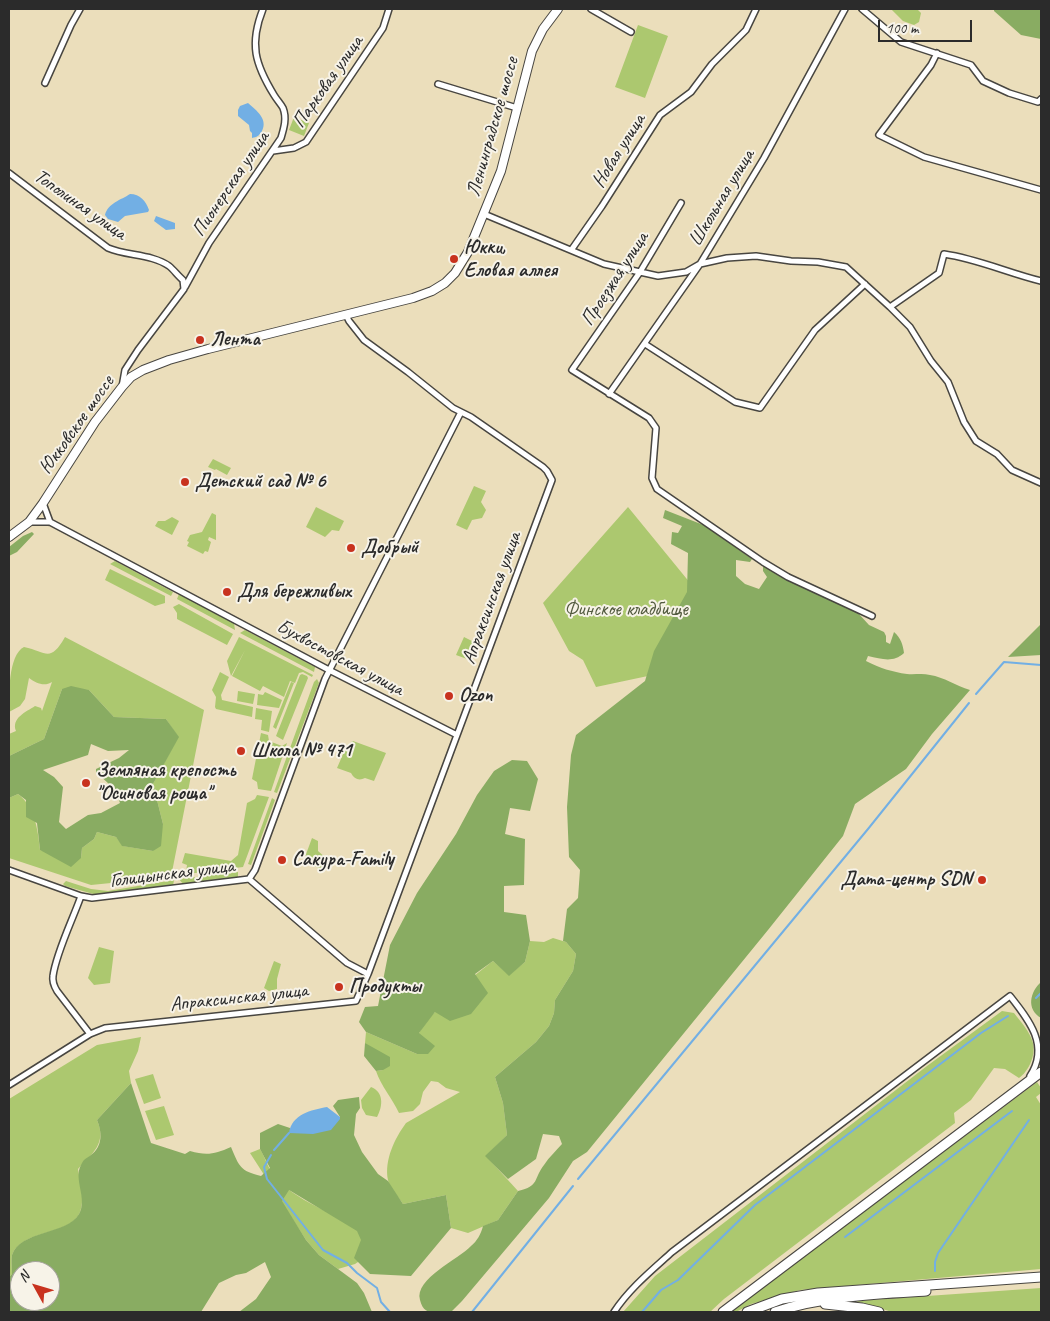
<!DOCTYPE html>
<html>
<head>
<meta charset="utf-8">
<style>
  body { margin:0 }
  #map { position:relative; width:1050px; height:1321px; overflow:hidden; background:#ebdebb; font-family:Caveat,sans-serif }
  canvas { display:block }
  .frame { position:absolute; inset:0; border:10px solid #2b2b2b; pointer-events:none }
  .north { position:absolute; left:10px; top:1261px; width:50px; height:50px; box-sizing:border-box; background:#f7f3e8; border:1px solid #a5a39c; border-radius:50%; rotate:309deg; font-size:14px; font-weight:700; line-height:20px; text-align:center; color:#2b2b2b }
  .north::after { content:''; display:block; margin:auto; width:18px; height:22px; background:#c8321e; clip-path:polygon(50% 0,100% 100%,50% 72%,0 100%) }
  .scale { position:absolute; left:878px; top:20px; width:94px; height:22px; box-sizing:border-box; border:2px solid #2b2b2b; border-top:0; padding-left:6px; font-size:15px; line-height:18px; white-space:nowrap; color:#2b2b2b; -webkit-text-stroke:4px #f7f3e8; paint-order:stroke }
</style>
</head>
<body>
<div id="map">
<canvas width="1050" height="1321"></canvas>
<div class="frame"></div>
<div class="north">N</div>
<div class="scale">100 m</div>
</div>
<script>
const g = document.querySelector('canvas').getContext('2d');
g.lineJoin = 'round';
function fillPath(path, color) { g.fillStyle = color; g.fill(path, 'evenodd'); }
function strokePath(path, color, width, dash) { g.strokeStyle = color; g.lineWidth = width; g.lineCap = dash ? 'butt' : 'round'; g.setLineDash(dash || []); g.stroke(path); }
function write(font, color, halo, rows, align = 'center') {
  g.font = font + ' Caveat,sans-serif'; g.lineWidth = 4; g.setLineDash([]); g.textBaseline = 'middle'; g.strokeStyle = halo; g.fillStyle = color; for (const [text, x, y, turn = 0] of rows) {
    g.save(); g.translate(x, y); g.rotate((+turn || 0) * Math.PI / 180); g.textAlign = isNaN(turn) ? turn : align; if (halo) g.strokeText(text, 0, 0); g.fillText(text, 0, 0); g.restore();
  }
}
fillPath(new Path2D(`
  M891,9H917L921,13L919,22L914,25L903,21Z
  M638,25L668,36L645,98L615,87Z
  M294,117L309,123L304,136L289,130Z
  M213,459L231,468L227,475L216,469L215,470L208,467Z
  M474,486L486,491L481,502L486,510L482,518L472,520L467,530L456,525Z
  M316,507L344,521L339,531L332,530L325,537L306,527Z
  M628,507L722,622L662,673L596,687L583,660L569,651L543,603Z
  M212,513L216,515V540L209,537L208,540L211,542L208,552L205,551L203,554L187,546L189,542L187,541L190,535L202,532Z
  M172,517L179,521L172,535L155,526L158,521H165Z
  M115,561L173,592L171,596L110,564Z
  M110,569L165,596V603L155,606L105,580Z
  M179,594L234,623L235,630L177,599Z
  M179,604L233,634L227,645L177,619V613L173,607Z
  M245,630L315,667L314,672L240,633Z
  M65,637L204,710L171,877L91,885L9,858V798L18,794C35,807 38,830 40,850L81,858L82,848L94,839L97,832L116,837L123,846L153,851L163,824L153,784L178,737L166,719L114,717L89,690L62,689L44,739L9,756V734L16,731C11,718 26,712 35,706L41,708L42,711L52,682C44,687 36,683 29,678L25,699L20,706L9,712C9,696 8,655 24,647C47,652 50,663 65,637Z
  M239,637L313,675L312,677L303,672L299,673L295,683L290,681L284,697L263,686L260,691L232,676L245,650L231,676L227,661Z
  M464,637L474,642L467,659L456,655Z
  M220,672L229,677L221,695L222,700L253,707L252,717L216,709L215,707L216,697L212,690Z
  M302,674L307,676L308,678L283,740L276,736L300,675Z
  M317,679L319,683L277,793L274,792L314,682Z
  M291,682L294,683L276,729L273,727Z
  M238,691L255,694L253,704L237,701Z
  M265,692L282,700L279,708L257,705L258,694L263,695Z
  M256,708L272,711L269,732L261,730L262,720L255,719Z
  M261,733L268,735L269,741L282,746L287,743L271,791L258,789L257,782L252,779Z
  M353,741L386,753L374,781L365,778C359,781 354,779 351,773L337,768L347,745Z
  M257,795L269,797L243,867L179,875L180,872H186L187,865L182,863L185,853L231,861L238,855L247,803L255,799Z
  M272,798L275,800L251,865L248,864Z
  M312,838L318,841V851L327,859L323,870L305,862V857Z
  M238,872V877L183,884L179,879Z
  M174,880L173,886L97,895L65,886L63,884L66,881L91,889L108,891Z
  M553,938L566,942L576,954L573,971L555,1000L554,1013L549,1026L536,1042L495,1077L503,1103L507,1135L486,1156L518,1191L498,1220L468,1233L451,1228L446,1195L403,1204C399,1197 389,1188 388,1180C384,1160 395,1138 406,1123L460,1092L446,1088L438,1082L431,1081L423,1092L420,1104L413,1111L399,1113C392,1098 381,1086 376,1071L383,1070L365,1043L366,1032L417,1054C418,1047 417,1040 419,1034C424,1017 477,973 493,961L509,975L525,962L530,941L544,942Z
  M99,947L114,951L110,983L94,985L88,978Z
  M274,961L281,964L277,979V989L269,991L264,988Z
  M1002,1011L1014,1013C1021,1022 1030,1032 1033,1043C1036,1056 1028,1072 1019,1078L1005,1069L994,1068L971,1100L954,1113L955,1123L724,1299L710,1312H623L655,1276L927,1066Z
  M141,1037L138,1051L129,1071L131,1083L97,1120C107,1143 93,1153 78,1169C80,1182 85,1200 80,1212C71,1236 21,1229 12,1255C11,1260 12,1269 12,1274L9,1277V1099L97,1045Z
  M153,1074L161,1098L144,1104L135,1079Z
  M1037,1082L1041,1088V1093L1036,1097L1041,1105V1269L800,1290L751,1304L736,1312H728L808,1254Z
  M371,1087C384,1092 383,1106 377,1117L366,1115L362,1108L361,1100Z
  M164,1106L174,1135L156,1140L145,1111Z
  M260,1149C265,1157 268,1168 274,1176C294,1200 336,1215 364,1229V1258L355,1264L338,1269L319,1255L306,1240L250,1153Z
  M1041,1288V1312H892L856,1301Z`), '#acc86f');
fillPath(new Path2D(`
  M994,9H1041V39L1021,35L994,11Z
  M665,510L706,526L752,559L750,562L736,560V576L745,584L759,589L767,577L763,571V566L789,580L858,613L869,625L884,632L886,636V642L890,644L894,632C901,638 903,645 904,653C893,663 882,659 868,656L866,661C880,668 892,672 907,674C914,675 922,673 930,675C944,677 956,686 970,690L932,734L906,769L855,804L843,836L768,930L587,1152L573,1161L549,1198L462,1301L451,1312C436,1312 424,1317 420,1300C414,1279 459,1259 471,1246C477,1241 481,1234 483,1226L498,1220L518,1191C540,1186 533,1179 544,1165C549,1157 556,1151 562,1144L559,1136L543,1134L536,1159L508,1179L485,1156L507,1135L503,1103L495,1077L536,1042L549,1026L554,1013L555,1000L573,971L576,954L566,942L563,941L567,909L578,898L580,870L569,857L567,807L571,755L576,735L645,681L654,651L687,592L688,553L671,544L672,532L678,533L682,526L663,518Z
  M32,532L34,534L17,552L9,556V547L23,536Z
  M1041,624V655L1008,657Z
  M71,686L89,690L114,717L166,719L179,737L153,784L163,824L161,846L153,851L122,846L116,837L97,832L94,839L82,848L81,858L71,867L40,850L37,823L26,817V800L18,794L9,798V756L44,739L62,689ZM91,744L108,751L129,750L119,758L96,769V773C107,781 116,790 120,803L101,813L88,815L66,829L59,822L63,787L54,777L43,770L88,755Z
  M512,760L527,761L538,779L530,811L510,808L505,834L525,839L524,885L504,886V912L526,915L530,941L525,962L509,976L493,961L475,974L488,993L471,1014L450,1021L435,1012L419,1033L435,1046L428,1054H417L366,1032L359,1022L365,1007L378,1006L390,945L417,893L456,834L477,795L494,771Z
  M1041,982V1018C1026,1009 1030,992 1041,982Z
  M365,1043L390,1057V1066L383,1070L376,1071L364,1056Z
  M131,1083L151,1143L185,1154L190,1151C207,1156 215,1154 231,1147C239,1166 240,1171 261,1176L270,1168L260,1149V1133L278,1124L290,1128V1133L340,1117L333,1106L338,1100L359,1097L360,1108L356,1114L354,1135L362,1152L378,1174L388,1181L403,1204L446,1195L451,1228L411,1276L370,1274L354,1258L361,1240L357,1231L289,1190L282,1201L306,1240L319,1255L357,1283L364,1293L372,1312H239L256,1299L271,1277L265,1262L246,1273L236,1275L219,1283L201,1312H9V1277L12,1274C12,1269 11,1260 12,1255C20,1230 67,1235 79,1214C88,1199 73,1179 81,1165C85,1157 85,1160 91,1155C103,1146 102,1132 97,1120ZM20,1271H50V1301H20Z`), '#89ac62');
fillPath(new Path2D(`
  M248,103C257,111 268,119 262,131C259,136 257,137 252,138V133L250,131L249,125L238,116V110L240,106Z
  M130,194C140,194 146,201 149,210L148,212L125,216L118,222L108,219L105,215C108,203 121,200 130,194Z
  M156,216L175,223V229L166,230L154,221Z
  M327,1107L340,1117V1119L331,1130L313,1134L289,1133C292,1114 311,1110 327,1107Z`), '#72afe4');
strokePath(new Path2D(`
  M976,694L1004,662L1041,665
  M1036,998L1041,993
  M274,1150L289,1133
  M271,1155L264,1167L267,1179L323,1250L347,1263L357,1273L377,1288L381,1302L390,1312
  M578,1179L868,829L969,703
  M845,1237L1012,1111
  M935,1271V1262L938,1253L1029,1120
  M472,1312L573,1186
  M642,1312L661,1290L678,1280L755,1205L981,1033L1008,1016`), '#72afe4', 2);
const minor = new Path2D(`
  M591,9L631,32
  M862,9L901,42L971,65L983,81L1009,93L1038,102L1041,99
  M937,53L931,65L879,135L924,157L1041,190
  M45,83L71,25L80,9
  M438,84L517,108
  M273,151L294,148L306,142L383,28L389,9
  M9,173L108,248C127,256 152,254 169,266C174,270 178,276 183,280L184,289L138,350L125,370L122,387
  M681,203L640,272L572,370L649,418L656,428L652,478L657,489L763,562L788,577L872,616
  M484,214L604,264L658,276L686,272L700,264L727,258L756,256L791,261L818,262L846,267L890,307L939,273L944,254C978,259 1008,273 1041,281
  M572,249L602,206L660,115L691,92L712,64L746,30L756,9
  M185,287L209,243L281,138C284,128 287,118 283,108C281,104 277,100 274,95C255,64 249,44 263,9
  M890,307L910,327L931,361L948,382L964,422L976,441L997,454L1012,470L1041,483
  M645,344L735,402L760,408L815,330L865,284
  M609,394L700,264L764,158L845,9
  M43,503L50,522
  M29,522H50L329,670L457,735
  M9,870L81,896L92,898L249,879L255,870L325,679L461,412
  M249,879L347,963L368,974
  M81,896C73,919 56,953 53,976C52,982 54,986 57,991L90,1034
  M9,1085L90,1034L105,1028L356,1001L368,974L552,480L547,471L543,467L471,417L453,408L408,372L364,340L349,321L346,315
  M614,1312C629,1289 651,1271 672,1252L1010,996C1029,1020 1050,1046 1030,1076`);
const secondary = new Path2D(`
  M9,537L29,522L43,503L95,422L122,387L131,377L143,370L169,360L208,349L413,298L432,291L445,283L455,273L468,252L501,171L532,51L543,29L558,9`);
const primary = new Path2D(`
  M825,1304L862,1308L879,1312
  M723,1312L1041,1072
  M747,1312L782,1299L818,1293L1041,1277
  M775,1312C823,1296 876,1294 926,1291`);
strokePath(minor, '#484641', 8);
strokePath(secondary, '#484641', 10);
strokePath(primary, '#484641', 11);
strokePath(minor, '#fff', 5);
strokePath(secondary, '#fff', 8);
strokePath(primary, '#fff', 9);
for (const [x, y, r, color] of [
  [454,259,5,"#c8321e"],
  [200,340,5,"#c8321e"],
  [185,482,5,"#c8321e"],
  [351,548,5,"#c8321e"],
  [227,592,5,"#c8321e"],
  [449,696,5,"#c8321e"],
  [241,751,5,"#c8321e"],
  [86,783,5,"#c8321e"],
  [282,860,5,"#c8321e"],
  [982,880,5,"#c8321e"],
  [339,987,5,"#c8321e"]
]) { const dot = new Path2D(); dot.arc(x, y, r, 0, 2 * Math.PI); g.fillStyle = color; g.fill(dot); strokePath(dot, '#f7f3e8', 2); }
write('20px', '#2b2b2b', '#f7f3e8', [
  ["Парковая улица",328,82,-55],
  ["Ленинградское шоссе",493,127,-74],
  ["Новая улица",619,151,-58],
  ["Пионерская улица",231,184,-56],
  ["Школьная улица",722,198,-59],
  ["Тополиная улица",80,205,35],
  ["Проезжая улица",615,279,-57],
  ["Юкковское шоссе",77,425,-55],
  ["Апраксинская улица",492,598,-70],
  ["Бухвостовская улица",340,658,28],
  ["Голицынская улица",172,874,-7],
  ["Апраксинская улица",239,998,-6]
]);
write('bold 20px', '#2b2b2b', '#f7f3e8', [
  ["Юкки,",464,248],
  ["Еловая аллея",464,271],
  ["Лента",210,340],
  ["Детский сад № 6",195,482],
  ["Добрый",361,548],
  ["Для бережливых",237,592],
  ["Ozon",459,696],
  ["Школа № 471",251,751],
  ["Земляная крепость",96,771],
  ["\"Осиновая роща\"",96,794],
  ["Сакура-Family",292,860],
  ["Дата-центр SDN",972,880,"right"],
  ["Продукты",349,987]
], 'left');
write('20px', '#525a3f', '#f7f3e8', [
  ["Финское кладбище",626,610]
]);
</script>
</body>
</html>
